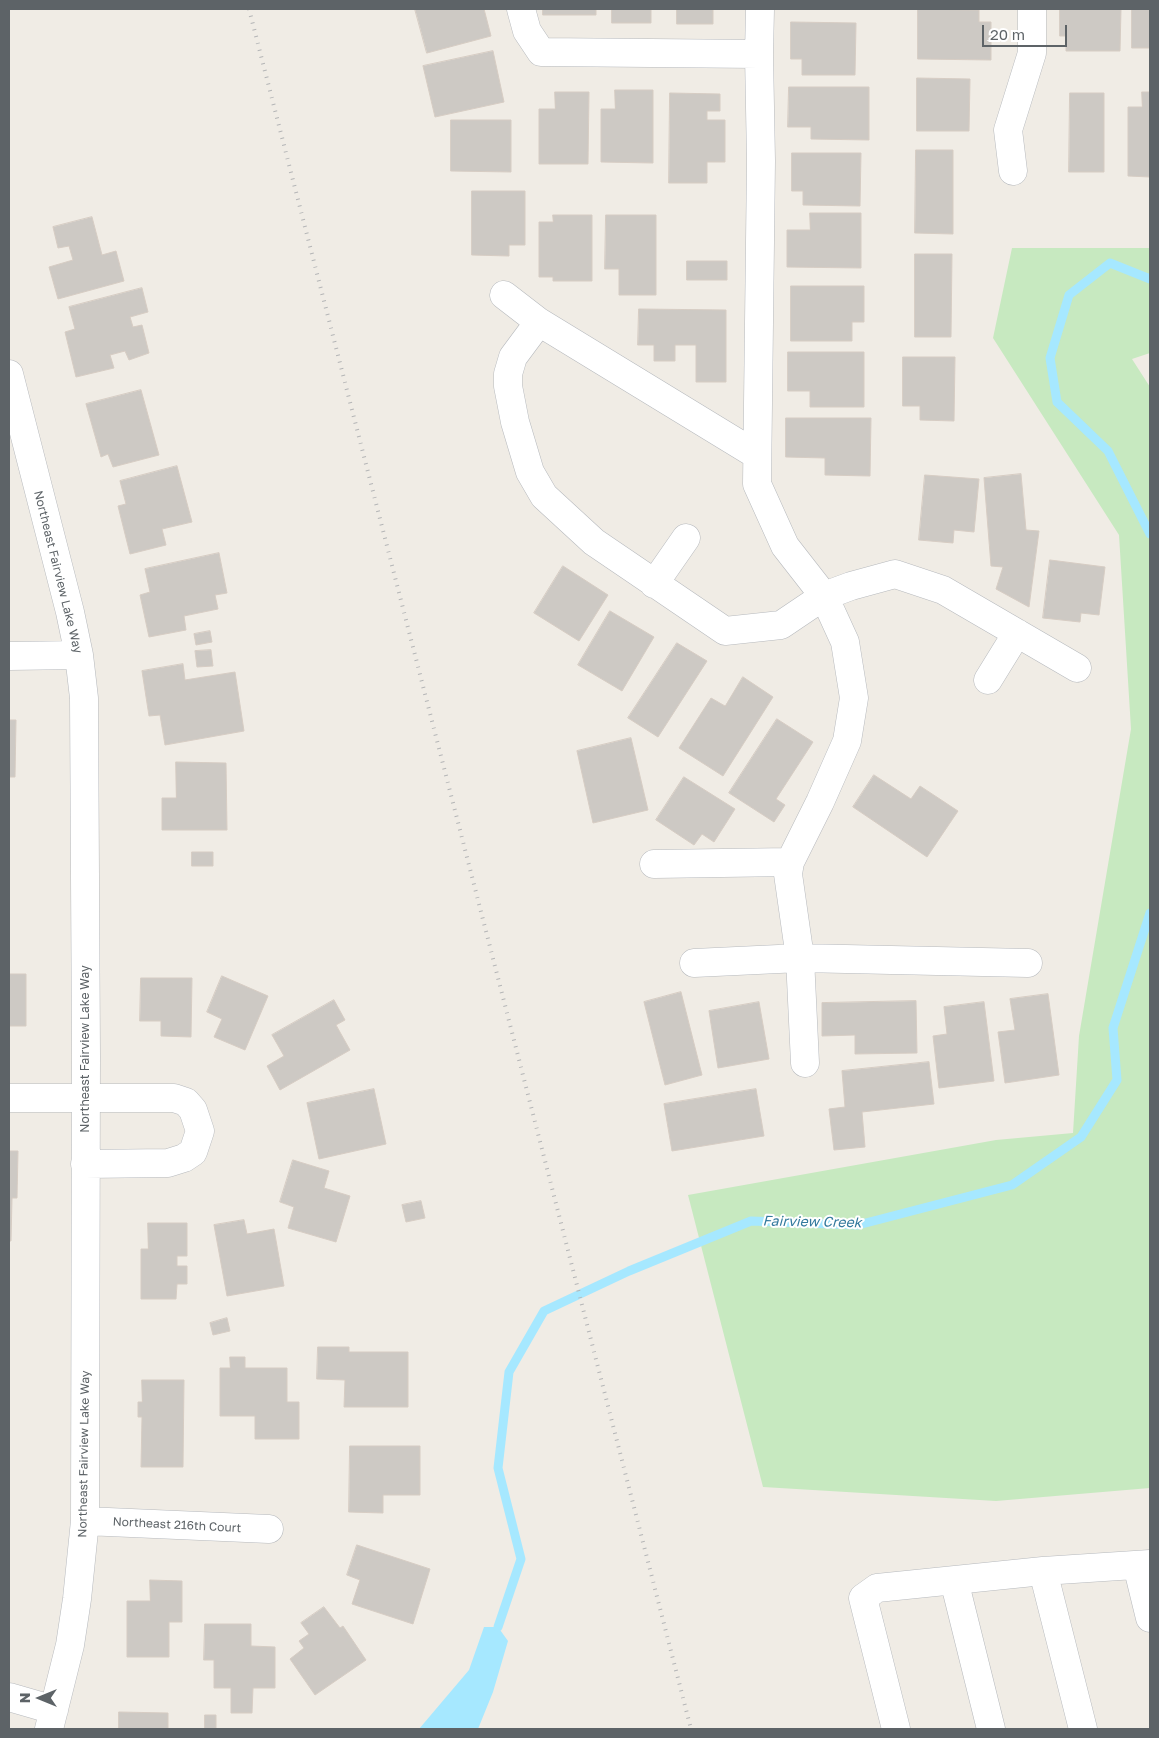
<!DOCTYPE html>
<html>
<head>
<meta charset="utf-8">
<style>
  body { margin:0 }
  #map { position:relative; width:1159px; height:1738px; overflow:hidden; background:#f0ece5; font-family:"Golos Text",sans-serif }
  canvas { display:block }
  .frame { position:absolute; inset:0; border:10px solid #5d6367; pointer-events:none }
  .north { position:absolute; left:15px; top:1673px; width:50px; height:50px; -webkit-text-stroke:4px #fff; paint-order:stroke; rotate:270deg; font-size:14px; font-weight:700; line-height:20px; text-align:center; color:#5d6367 }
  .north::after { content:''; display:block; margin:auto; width:18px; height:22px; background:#5d6367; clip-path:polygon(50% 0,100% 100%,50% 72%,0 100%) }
  .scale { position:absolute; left:982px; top:25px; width:85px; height:22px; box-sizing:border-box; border:2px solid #5d6367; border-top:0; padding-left:6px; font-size:15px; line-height:18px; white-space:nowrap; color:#5d6367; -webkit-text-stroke:4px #fff; paint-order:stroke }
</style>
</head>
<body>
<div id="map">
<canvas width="1159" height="1738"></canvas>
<div class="frame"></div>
<div class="north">N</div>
<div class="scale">20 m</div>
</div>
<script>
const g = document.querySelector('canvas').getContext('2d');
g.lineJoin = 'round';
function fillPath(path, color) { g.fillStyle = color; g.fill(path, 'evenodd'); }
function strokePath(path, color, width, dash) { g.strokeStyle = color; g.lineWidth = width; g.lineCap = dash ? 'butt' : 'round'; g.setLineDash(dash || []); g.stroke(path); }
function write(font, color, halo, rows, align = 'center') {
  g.font = font + ' "Golos Text",sans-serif'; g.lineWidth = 4; g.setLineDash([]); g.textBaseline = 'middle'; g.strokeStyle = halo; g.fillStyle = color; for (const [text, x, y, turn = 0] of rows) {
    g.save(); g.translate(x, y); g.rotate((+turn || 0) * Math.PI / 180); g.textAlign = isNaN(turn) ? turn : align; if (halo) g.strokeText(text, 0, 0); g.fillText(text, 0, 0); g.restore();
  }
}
fillPath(new Path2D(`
  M1012,248H1150V353L1132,359L1150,387V1488L996,1501L763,1487L688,1195L996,1140L1073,1133L1079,1036L1131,729L1119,535L993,338Z`), '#c7e9c0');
fillPath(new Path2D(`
  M484,1627H498L508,1641L493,1692L478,1729H419L469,1670Z`), '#a6e8ff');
strokePath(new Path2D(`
  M1150,279L1110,263L1069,295L1050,358L1057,402L1108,451L1150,534
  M498,1627L521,1559L498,1468L509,1372L544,1311L629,1271L751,1221L858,1225L1012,1185L1081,1137L1117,1080L1113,1028L1150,913`), '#a6e8ff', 9);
const building = new Path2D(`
  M415,9H484L491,36L427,53Z
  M543,9H596V15H543Z
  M612,9H651V23H612Z
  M677,9H713V24H677Z
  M918,9L979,10V22H991V60L918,59Z
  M1060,9H1121L1120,51H1066V36H1060Z
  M1132,9H1150V48H1132Z
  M791,22L856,23L855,75H802V59H791Z
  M493,51L504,102L435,117L423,66Z
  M917,78L970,79L969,131H917Z
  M789,87H869V140L811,139V127H788Z
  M615,90H653V163L601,162V109H615Z
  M555,92H589L588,164H539V109H555Z
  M1142,92H1150V177L1128,176V107H1142Z
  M670,93L720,94V111H707V120H725V162H707V183H669Z
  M1070,93H1104V172H1069Z
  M451,120H511V172L451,171Z
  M916,150H953V234L915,233Z
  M792,153H861L860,206L803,205V191H792Z
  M472,191H525V245H509V256L472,255Z
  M810,213H861V268L787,267V230H810Z
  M553,215H592V281H553V277H539V222H553Z
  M606,215H656V295H619V269H605Z
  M92,217L102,255L116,251L124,281L58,299L49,267L73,260L69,246L58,248L53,227Z
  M915,254H952L951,337H915Z
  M687,261H727V280H687Z
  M791,286H864V322H852V341H791Z
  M142,288L148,312L130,317L133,327L142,325L149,353L129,360L125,351L110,355L114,368L76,377L65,332L75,329L69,307Z
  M639,309L726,310V382H696V345H675V361H654V345H638Z
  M788,352H864V407H810V391H788Z
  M903,357H955L954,421L920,420V406H903Z
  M141,390L159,455L113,467L108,454L101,457L86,404Z
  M786,418H871L870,476L825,475V458L786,457Z
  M177,466L192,522L162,529L166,545L130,554L118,506L126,504L120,481Z
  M1021,474L1026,530L1039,531L1029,607L996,589L1003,567L991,566L984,478Z
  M925,475L979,479L974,532L954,530L953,543L919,540Z
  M219,553L227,593L215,595L218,609L184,616L186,630L149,637L140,595L150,592L145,569Z
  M1050,560L1105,567L1099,615L1081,613L1080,622L1043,618Z
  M563,566L608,595L579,641L534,613Z
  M610,611L654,637L622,691L578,665Z
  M210,631L212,642L196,645L194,634Z
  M677,643L707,661L658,737L628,718Z
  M211,650L213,666L197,667L195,651Z
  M183,664L185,680L235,672L244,731L165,745L160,715L149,716L142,671Z
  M743,677L773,697L723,776L679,748L711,698L725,706Z
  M777,719L813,742L776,799L785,805L774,822L729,793Z
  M9,720H16L15,777H9Z
  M631,738L648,810L593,823L577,751Z
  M176,762L226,763L227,830H162V798H176Z
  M874,775L911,799L920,786L958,811L927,857L853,807Z
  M684,777L735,809L714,842L702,834L694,845L656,820Z
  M192,852H213V866H192Z
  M9,974H26V1026H9Z
  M222,976L268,996L245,1050L214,1037L222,1019L207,1012Z
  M141,978H192L191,1037L161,1036V1021H140Z
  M681,992L702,1075L665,1085L644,1002Z
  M1048,994L1059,1075L1005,1083L998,1032L1015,1030L1010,999Z
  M334,1000L345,1020L336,1025L350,1050L280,1090L267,1066L284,1056L272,1035Z
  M916,1001L917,1053L855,1054V1035L822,1036V1003Z
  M759,1002L769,1059L718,1068L709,1011Z
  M984,1002L994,1081L939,1088L933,1036L947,1034L944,1007Z
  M929,1062L934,1104L862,1112L865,1147L834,1150L829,1109L845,1107L842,1071Z
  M374,1089L386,1144L319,1159L307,1103Z
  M756,1089L764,1136L672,1151L664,1104Z
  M9,1151H18L17,1198H12L11,1241H9Z
  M293,1160L329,1171L324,1188L350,1196L336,1242L288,1228L294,1207L280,1202Z
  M421,1201L425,1218L406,1222L402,1205Z
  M244,1220L247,1234L274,1229L284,1286L227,1296L214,1225Z
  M148,1223H187V1256H177V1266H187V1284H177L176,1299H141V1249H148Z
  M227,1318L230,1331L213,1335L210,1323Z
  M318,1347H349V1352H408V1407H344L345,1380L317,1379Z
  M230,1357H245V1368H287V1402H299V1439H255V1416H220V1368H230Z
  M142,1380H184L183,1467H141L142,1417H138V1402H142Z
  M350,1446H420V1495H383V1513L349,1512Z
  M357,1545L430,1569L413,1624L352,1604L360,1580L347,1575Z
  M150,1580L182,1581V1622H169V1657H127V1601H150Z
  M324,1607L340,1628L343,1626L366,1660L315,1695L290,1659L304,1648L299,1641L309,1634L301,1623Z
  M205,1624H251V1646L275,1647V1688H253L252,1713H231V1688H214V1660H204Z
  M119,1712L168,1713V1729H119Z
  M205,1715H216V1729H205Z`);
fillPath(building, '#cdc9c4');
strokePath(building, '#d6ccc3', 1);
const minor = new Path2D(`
  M521,9L527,31L541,52L759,54
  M760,9L759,54L761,161L757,484L785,546L824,596L845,642L854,698L847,741L820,802L790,862L788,874L800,958L805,1063
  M1013,171L1008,130L1032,53V9
  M504,295L539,322L757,455
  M539,322L513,357L508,374V386L515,422L530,472L544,496L594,542L725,631L781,625L824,596L851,586L895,574L943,590L1077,668
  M9,374L70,612L79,655L84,698L86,1056L85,1521L77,1599L70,1645L49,1729
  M654,584L686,538
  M9,656L79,655
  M988,680L1017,633
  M654,864L790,862
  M694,963L800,958L1028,963
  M9,1098H174L186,1102L193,1110L200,1131L193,1152L184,1158L168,1163L85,1164
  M85,1521L269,1529
  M1137,1565L1150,1618
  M1043,1571L1083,1729
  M954,1580L991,1729
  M9,1697L54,1710
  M896,1729L863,1598L877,1588L1043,1571L1150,1564`);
strokePath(minor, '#b6b9bd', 29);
strokePath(minor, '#fff', 28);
strokePath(new Path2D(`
  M249,9L691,1729`), '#b4b5b6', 4, [1, 6]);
write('12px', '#5d6367', '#fff', [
  ["Northeast Fairview Lake Way",58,572,76],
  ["Northeast Fairview Lake Way",85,1049,-90],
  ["Northeast Fairview Lake Way",84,1454,-89],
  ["Northeast 216th Court",177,1525,3]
]);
write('italic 14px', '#347a9e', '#fff', [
  ["Fairview Creek",812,1222,1]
]);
</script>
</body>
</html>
